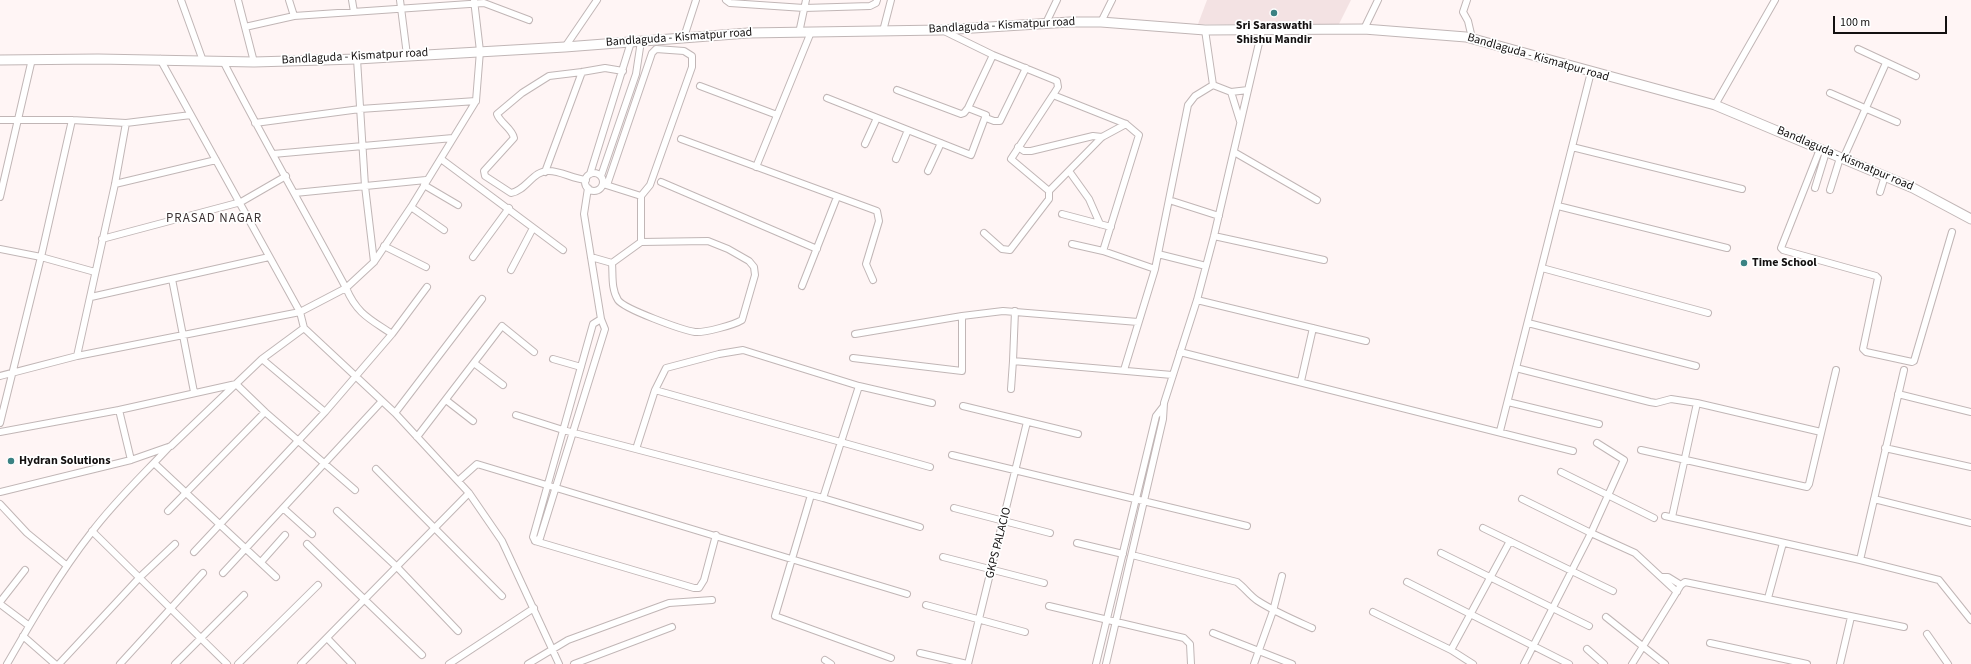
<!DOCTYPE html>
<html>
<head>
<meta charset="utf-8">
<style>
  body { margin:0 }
  #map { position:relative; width:1971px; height:664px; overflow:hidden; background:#fff5f5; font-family:"Source Sans 3",sans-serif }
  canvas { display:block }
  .scale { position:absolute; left:1833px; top:16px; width:114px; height:18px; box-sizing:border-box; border:2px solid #131010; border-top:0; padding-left:5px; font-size:12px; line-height:14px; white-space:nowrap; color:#131010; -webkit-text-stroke:3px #fff; paint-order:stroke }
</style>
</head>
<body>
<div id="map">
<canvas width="1971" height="664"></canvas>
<div class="scale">100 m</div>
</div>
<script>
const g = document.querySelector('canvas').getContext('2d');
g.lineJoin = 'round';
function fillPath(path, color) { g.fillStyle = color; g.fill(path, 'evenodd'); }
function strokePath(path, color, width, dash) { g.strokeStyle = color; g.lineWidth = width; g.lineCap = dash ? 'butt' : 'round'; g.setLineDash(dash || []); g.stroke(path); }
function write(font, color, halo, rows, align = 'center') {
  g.font = font + ' "Source Sans 3",sans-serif'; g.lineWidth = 3.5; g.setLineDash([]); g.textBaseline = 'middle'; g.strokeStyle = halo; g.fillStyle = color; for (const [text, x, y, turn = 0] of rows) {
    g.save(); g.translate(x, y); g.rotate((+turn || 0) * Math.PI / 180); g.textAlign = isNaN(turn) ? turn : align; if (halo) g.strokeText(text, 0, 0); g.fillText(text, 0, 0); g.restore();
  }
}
fillPath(new Path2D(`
  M1207,0H1351L1339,24H1198Z`), '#f3e2e3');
const street = new Path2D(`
  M181,0L203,61
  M238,0L254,62
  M289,0L294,16L484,3L529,20
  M352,0L354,12
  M400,0L407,55
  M726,0L730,3L804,8L870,6L876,3L877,0
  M1467,0L1463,12L1468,21L1472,38
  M1101,22L1112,0
  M1046,23L1057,0
  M245,27L294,16
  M1364,29L1378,0
  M883,31L891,0
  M944,31L993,55L1057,81L1058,87L1053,95L1011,159L1049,191
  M799,33L806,0
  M684,37L696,0
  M565,47L597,0
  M1858,49L1916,76
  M357,59L365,186L374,262
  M223,61C262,137 305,212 346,288C357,314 370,319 392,334
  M1213,85L1231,92
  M700,86L777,115
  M897,90L961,114L964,113L968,108
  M1830,93L1897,122
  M1053,95L1126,124L1139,135L1103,251
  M827,98L971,155L986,115L968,108L993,55
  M1715,105L1775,0
  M986,118L994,121H1000L1026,68
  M0,120H72L126,123L191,115
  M1240,121L1231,92L1248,90
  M255,123L360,109L476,101
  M681,139L877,211L879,221L866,264L873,280
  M865,144L877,118
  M1018,147L1024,151H1031L1093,136L1102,137
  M1572,147L1742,189
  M1820,149L1781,248L1783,250L1876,276L1878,278L1863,349L1866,352L1912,362L1914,361L1952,232
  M1234,152L1317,200
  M273,154L453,138
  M441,159L563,250
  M896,159L908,130
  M1843,159L1886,63
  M756,167L811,32
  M928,171L941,143
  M1069,171L1089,199L1100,224
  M545,172L582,72
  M585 182a9 9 0 1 1 18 0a9 9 0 1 1-18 0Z
  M590,174L631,42
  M601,176L636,74L641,41
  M586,180C573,179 561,171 549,171C533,170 526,191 511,193L485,176L484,171L514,138C512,128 500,123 497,114L522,93L549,76L582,72L605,68L623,71
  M661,182L817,249
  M115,184L216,160
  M603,184L641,196L650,185L692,67V56L684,51L656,49L652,53L607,185
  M424,185L458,205
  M588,188L584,214L601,319L605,329L540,538L535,541L533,537L593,324L601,319
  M1815,188L1826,152
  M1830,190L1840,158
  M1880,192L1885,176
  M295,193L426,180
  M0,197L32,59
  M1169,200L1219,216
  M1558,206L1727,248
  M411,207L444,230
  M1062,214L1111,227
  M984,233L1002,249L1010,250L1049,199V191L1102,137L1126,124
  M1214,236L1324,260
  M102,239L241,202L286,176
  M1072,244L1103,251L1155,269
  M384,246L426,267
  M0,249L41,257L95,272
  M1158,254L1206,266
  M473,257L509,208
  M591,257L612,263C613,275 611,289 618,300C624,309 682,330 695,332C704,333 734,325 742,320L755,275L754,267L749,261L728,249L708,241L641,242V196
  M612,263L641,242
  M1542,268L1708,313
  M511,270L533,228
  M172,279L194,392
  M802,286L837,197
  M91,297L269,257
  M1197,300L1366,341
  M1015,311L1013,361L1172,375
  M1528,323L1696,366
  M304,328L395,413L469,493L502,541L559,664
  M855,334L962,316L1003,311L1138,322
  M1180,352L1573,451
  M77,356L115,184L126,123
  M853,358L962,371V316
  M262,359L325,412L392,334L427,287
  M553,359L581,367
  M474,363L503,385
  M1516,368L1650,402L1656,403L1671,399L1697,403
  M1124,370L1155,269L1188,105L1195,96L1213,85L1205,30
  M0,376L77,356L300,312L160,59
  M1301,381L1313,328
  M1011,389L1013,361
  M655,390L666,368L719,354L743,350L859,386L932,403
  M1898,394L1971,412
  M446,400L473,421
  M1508,402L1599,424
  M963,406L1078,434
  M119,410L131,460
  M395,413L482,299
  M516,415L563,430L823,498L920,527
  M0,423L41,257L72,120
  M1500,431L1591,72
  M0,432L119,410L236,384L265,412L355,490
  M417,437L502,326L534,352
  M1885,448L1971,467
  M636,449L655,390L930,467
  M1641,450L1807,487L1809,484L1836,370
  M952,455L1247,526
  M154,463L276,577
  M376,469L502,596
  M1561,472L1654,518
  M458,481L477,464L907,594
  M0,492L131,460L171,446L262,359L304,328L300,312L346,288L374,262L411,207L476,101L480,51L474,0
  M811,495L775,616L891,658
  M823,498L859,386
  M1522,499L1591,533L1624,460L1597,443
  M1874,499L1971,523
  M0,504L27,533L66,565
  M283,508L312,534
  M954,508L1050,533
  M168,511L265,412
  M337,511L397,567L458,631
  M1665,516L1860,560L1939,580L1971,620
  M1672,517L1697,403L1821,432
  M1483,528L1613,591
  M92,531L227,664
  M535,541L694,588H699L704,580L716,535
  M1077,543L1123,554
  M307,544L422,655
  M194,552L325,412
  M1441,553L1589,626
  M1132,555L1237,582C1245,588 1250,596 1258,601C1275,612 1294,620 1312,628
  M943,557L1044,583
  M1860,560L1904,370
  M261,562L285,535
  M223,573L382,401
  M1662,577H1668L1681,585
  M1407,582L1569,664
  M1768,598L1783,543
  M0,602L25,570
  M0,604L28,625
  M926,605L1025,632
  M1049,606L1184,638L1190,644L1191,664
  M1373,612L1451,650L1473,664
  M1606,617L1665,664
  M1213,633L1292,664
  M1927,634L1948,664
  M23,636L55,664
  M327,638L352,664
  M1710,643L1807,664
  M1587,649L1604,664
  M1451,650L1510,541
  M920,653L967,664
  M825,660L831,664
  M7,664C33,619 59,574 91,533C114,502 143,475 169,447
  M59,664L140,577L175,544
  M120,664L203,573
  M175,664L244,595
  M238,664L318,585
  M301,664L469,493
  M449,664L534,608
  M528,664L568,640L669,603L712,600
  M574,664L672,627
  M968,664L1027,422
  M1096,664L1156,416L1163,407
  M1106,664L1163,419L1164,403L1197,300L1214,236L1262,30
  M1254,664L1273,611L1282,576
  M1524,664L1591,533L1635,553L1677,592
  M1632,664L1681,585L1685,582L1904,627
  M1840,664L1851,617`);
const secondary = new Path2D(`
  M0,60L98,59L254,62L357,59L565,47L748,33L941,30L1070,22H1101L1205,30L1364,29L1466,37L1715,105L1913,188L1971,219`);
strokePath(street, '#c1b6b6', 8);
strokePath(secondary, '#c1b6b6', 11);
strokePath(street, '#fff', 6);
strokePath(secondary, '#fff', 9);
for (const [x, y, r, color] of [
  [1274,13,4,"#3a8283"],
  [1744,263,4,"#3a8283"],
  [11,461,4,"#3a8283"]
]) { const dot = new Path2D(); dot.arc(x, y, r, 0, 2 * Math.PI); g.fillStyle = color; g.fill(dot); strokePath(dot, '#fff', 1.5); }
write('12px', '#131010', '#fff', [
  ["Bandlaguda - Kismatpur road",1002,26,-3],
  ["Bandlaguda - Kismatpur road",679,38,-4],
  ["Bandlaguda - Kismatpur road",355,57,-3],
  ["Bandlaguda - Kismatpur road",1538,58,16],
  ["Bandlaguda - Kismatpur road",1845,159,23],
  ["GKPS PALACIO",999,543,-76]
]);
write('bold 12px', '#131010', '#fff', [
  ["Sri Saraswathi",1274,26,"center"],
  ["Shishu Mandir",1274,40,"center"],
  ["Time School",1752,263],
  ["Hydran Solutions",19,461]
], 'left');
g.letterSpacing = '1px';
write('13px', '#3e3435', '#fff', [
  ["PRASAD NAGAR",214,219]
]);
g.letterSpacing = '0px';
</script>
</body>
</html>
